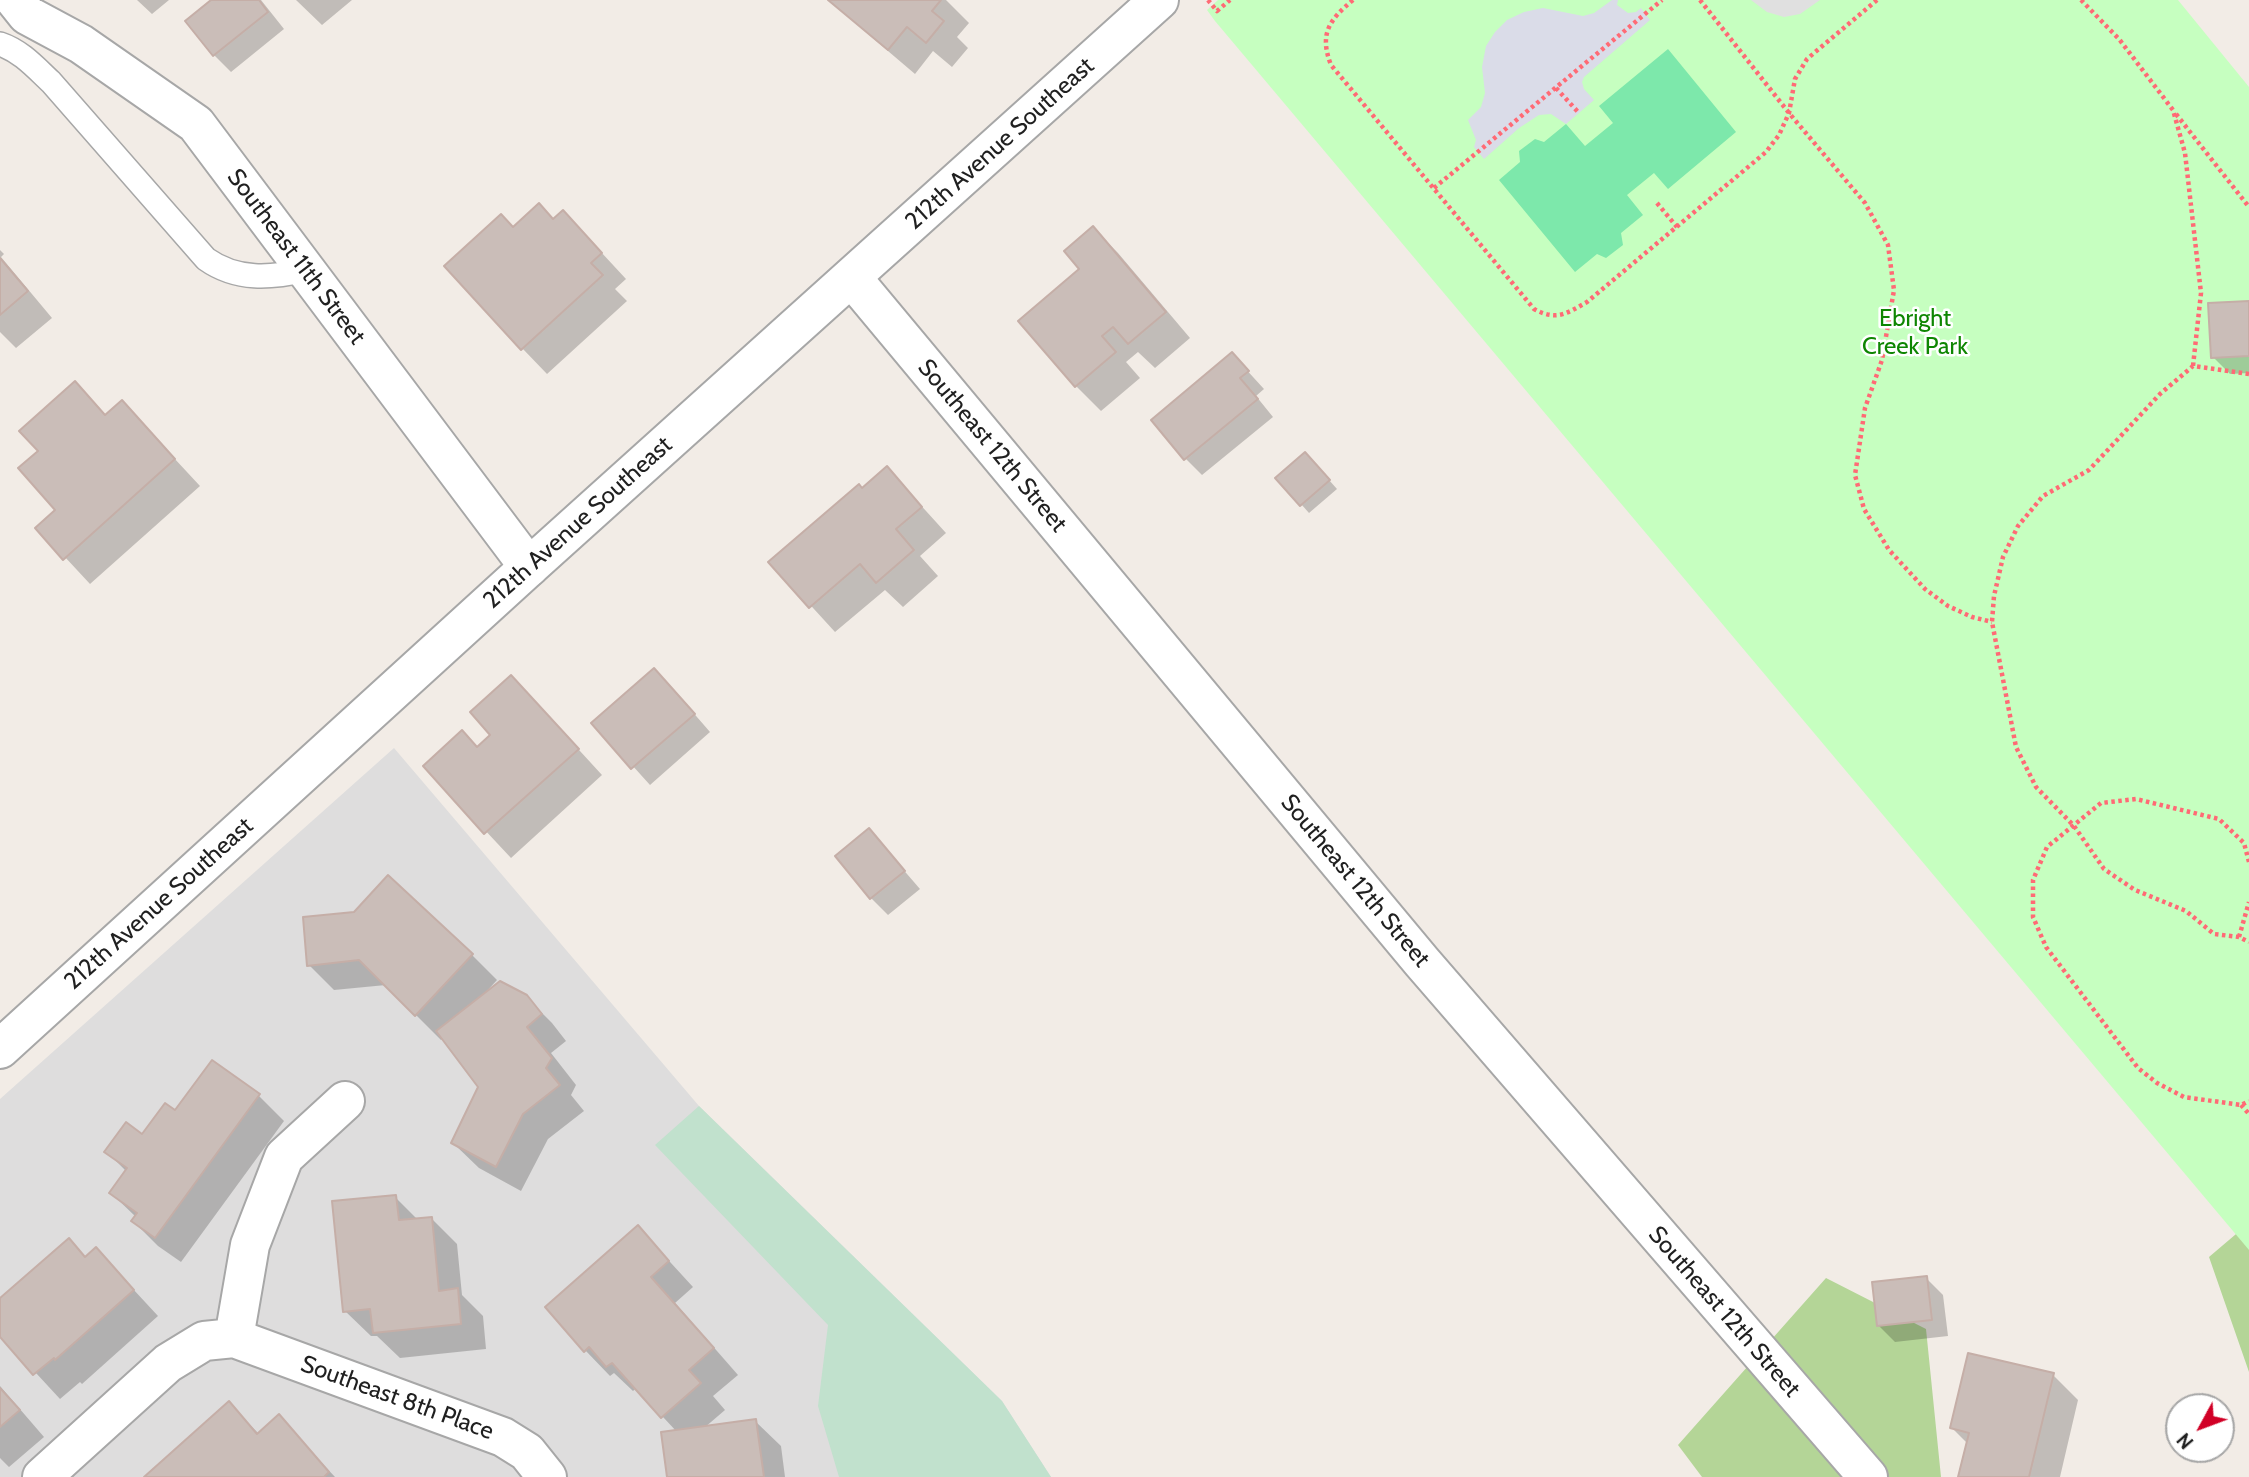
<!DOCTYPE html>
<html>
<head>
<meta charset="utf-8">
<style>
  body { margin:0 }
  #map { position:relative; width:2249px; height:1477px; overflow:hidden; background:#f2ece6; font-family:Cabin,sans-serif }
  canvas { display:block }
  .north { position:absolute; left:2165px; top:1393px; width:70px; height:70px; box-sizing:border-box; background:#fff; border:2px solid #a6a6a6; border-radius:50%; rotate:229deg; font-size:19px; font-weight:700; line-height:28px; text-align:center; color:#202020 }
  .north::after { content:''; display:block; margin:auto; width:24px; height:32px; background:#d10026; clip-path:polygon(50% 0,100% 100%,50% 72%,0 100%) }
</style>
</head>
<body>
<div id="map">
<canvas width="2249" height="1477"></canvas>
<div class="north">N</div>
</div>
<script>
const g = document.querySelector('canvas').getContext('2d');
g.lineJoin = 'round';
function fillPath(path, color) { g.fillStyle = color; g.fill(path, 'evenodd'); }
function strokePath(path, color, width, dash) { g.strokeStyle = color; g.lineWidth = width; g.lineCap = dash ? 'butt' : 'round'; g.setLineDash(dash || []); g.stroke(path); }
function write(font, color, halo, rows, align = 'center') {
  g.font = font + ' Cabin,sans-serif'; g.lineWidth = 5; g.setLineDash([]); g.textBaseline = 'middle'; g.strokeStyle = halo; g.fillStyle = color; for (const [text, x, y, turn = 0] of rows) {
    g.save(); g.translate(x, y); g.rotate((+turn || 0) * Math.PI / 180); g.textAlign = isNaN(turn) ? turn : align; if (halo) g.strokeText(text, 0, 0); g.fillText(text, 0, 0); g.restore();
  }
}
fillPath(new Path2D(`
  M394,748L699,1106L1002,1401L1051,1477H0V1099Z`), '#dedddd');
fillPath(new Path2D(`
  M2249,1223V1372L2209,1257Z
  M1826,1278L1926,1329L1941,1477H1702L1678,1445Z`), '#b4d597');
fillPath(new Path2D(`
  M699,1106L1002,1401L1051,1477H839L818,1406L828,1325L655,1145Z`), '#c1e1cd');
fillPath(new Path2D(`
  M1218,0H2178L2249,87V1250L1215,21L1207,10Z`), '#c6ffc0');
fillPath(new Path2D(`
  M1668,49L1736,132L1668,189L1654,173L1627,195L1643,215L1621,233L1623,245L1606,258L1597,254L1575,272L1499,180L1520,162L1519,151L1535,139L1544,142L1566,124L1585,146L1613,123L1599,106Z`), '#7de8ab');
fillPath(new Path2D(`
  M1751,0H1820L1800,14L1784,17L1767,12Z`), '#e0e0e0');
fillPath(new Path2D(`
  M1612,0H1618L1617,5L1628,13L1636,12L1641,8L1650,20L1584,77L1582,82L1584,89L1594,100L1566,124L1551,114L1539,115L1519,128L1484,159L1474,147L1476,140L1468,120L1481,107L1485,93L1482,67L1486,46L1495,32L1507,20L1524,12L1543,8L1583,16L1594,13Z`), '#dadce8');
fillPath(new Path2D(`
  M137,0H169L152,14Z
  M213,0H261L284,29L231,72L214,55Z
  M296,0H352L322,25Z
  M828,0H946L969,23L957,37L968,48L952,67L933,51L915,74Z
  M554,221L588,238L626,279L615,289L627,301L547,374L522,348L514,229Z
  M1093,228L1118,253L1190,338L1155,368L1138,352L1126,362L1140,378L1101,411L1076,386L1081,269Z
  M0,250L4,254L1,257L52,318L16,348L0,332Z
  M2249,303V373L2230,374L2213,357Z
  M1232,354L1264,389L1256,396L1273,417L1202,475L1186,459Z
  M75,383L106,416L122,402L200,486L90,584L38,528L58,510Z
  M1313,462L1337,489L1309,513L1278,478Z
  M887,468L946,533L920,556L938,576L903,607L885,590L835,632L771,562Z
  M671,687L710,732L650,785L594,723Z
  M536,703L602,775L511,858L425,766L478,748Z
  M869,830L920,889L888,915L871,898Z
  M305,918L472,955L497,980L486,992L488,993L526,997L552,1023L566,1041L551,1053L576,1085L571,1095L584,1111L548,1139L521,1191L479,1168L453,1143L480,1087L443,1038L441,1040L386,985L334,990L309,965Z
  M213,1062L259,1096L284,1121L181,1262L158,1246L133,1221L136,1217L111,1193L127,1172L106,1151L143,1136L176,1113Z
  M395,1197L418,1220L431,1218L457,1244L462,1295L483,1316L486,1349L400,1358L377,1336H371L345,1311Z
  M638,1227L693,1287L675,1303L738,1375L713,1396L725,1410L704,1428L755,1421L781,1446L785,1477H669L677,1432L636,1388L633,1391L614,1373L610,1376L585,1350Z
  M68,1240L86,1258L96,1249L158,1316L82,1384L80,1382L60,1399L0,1334V1300Z
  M1926,1278L1943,1295L1948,1336L1895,1342L1878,1325Z
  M2053,1375L2078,1400L2060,1477H1960L1968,1444L1952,1428Z
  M0,1386L44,1437L9,1467L0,1458Z
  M229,1404L259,1434L279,1417L335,1477H146Z`), '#0003');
const building = new Path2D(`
  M211,0H259L268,12L213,56L185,21Z
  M828,0H941L932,11L944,21L926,43L907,27L888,50Z
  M539,203L553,219L563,210L602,253L591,263L603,275L521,350L444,266L501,214L513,227Z
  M1093,226L1166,312L1128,344L1113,327L1102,336L1116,352L1075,387L1018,321L1079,269L1064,251Z
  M0,258L28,291L0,315Z
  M2249,301V356L2211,358L2208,303Z
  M1232,352L1249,371L1240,378L1258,399L1184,460L1151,420Z
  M75,381L105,415L122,400L175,459L63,560L35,528L55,510L18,468L38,451L19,431Z
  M1305,452L1330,480L1300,506L1275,478Z
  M887,466L922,507L896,529L914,550L876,583L860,564L809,608L768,562L859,484L862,488Z
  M654,668L695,714L631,769L591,723Z
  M511,675L579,749L484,834L423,766L462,730L477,747L490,735L470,712Z
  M869,828L905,871L870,899L835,856Z
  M388,875L473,954L415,1016L359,960L307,966L303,917L354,912Z
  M500,981L527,995L542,1014L527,1027L552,1058L546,1068L560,1085L523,1114L496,1167L451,1143L478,1087L436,1031Z
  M212,1060L260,1094L155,1238L131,1221L137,1213L109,1193L127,1168L104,1152L126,1122L142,1134L165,1103L175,1110Z
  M396,1195L399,1220L432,1217L439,1291L458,1288L461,1324L373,1333L370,1309L343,1312L332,1201Z
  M638,1225L669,1261L651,1277L714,1348L689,1370L701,1383L661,1418L612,1363L606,1367L589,1347L584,1352L545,1307Z
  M69,1238L85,1257L96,1247L134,1290L55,1360L54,1358L33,1375L0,1337V1298Z
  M1927,1276L1932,1320L1877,1326L1872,1282Z
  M1968,1353L2054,1373L2029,1477H1958L1969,1433L1950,1428Z
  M0,1388L20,1410L0,1427Z
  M229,1401L257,1434L279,1414L329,1472L324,1477H144Z
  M756,1419L764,1477H667L661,1432Z`);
fillPath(building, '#cabdb8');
strokePath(building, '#c5aea7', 2);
const service = new Path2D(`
  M0,44C21,51 35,67 51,82L206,259C237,281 271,278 306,270`);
const minor = new Path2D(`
  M15,0L27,15L81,44L196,124L529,567
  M852,278L1422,962L1868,1477
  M234,1338L503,1437L527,1452L547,1477
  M42,1477L168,1363L204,1341L234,1338L250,1245L284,1157L345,1101`);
const tertiary = new Path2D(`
  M0,1049L529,567L1159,0`);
strokePath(service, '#a7a7a7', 26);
strokePath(minor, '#a7a7a7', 42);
strokePath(tertiary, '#a7a7a7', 42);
strokePath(new Path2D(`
  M1208,0L1217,11L1230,0
  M1353,0C1329,20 1319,34 1331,65L1534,309C1556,321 1566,314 1587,302L1766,152L1779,135L1789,113L1795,79L1807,59L1877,0
  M1700,0L1789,113L1865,203L1888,245L1894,290L1882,360L1865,408L1855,475L1864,509L1889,550L1925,589L1948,606L1972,617L1992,622
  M2081,0L2119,39L2173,110L2185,153L2201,293L2193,366
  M1556,88L1579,113
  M2176,114L2249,207
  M1434,188L1662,0
  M1657,203L1677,227
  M2249,374L2193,366L2160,394L2089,470L2043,496L2018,526L2003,557L1994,596L1992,622L2016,747L2036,787L2074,826L2104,869L2135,890L2186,911L2214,934L2239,937L2249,942
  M2249,862L2244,843L2219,819L2136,799L2101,803L2047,847L2033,880V917L2046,947L2138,1068L2157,1083L2184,1097L2241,1105L2249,1101
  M2239,937L2249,902
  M2241,1105L2249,1114`), '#ff6a75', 4.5, [3.5, 3.5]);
strokePath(service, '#fff', 23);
strokePath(minor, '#fff', 38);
strokePath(tertiary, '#fff', 38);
write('24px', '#202020', '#fff', [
  ["212th Avenue Southeast",1000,144,-42],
  ["Southeast 11th Street",296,257,53],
  ["Southeast 12th Street",992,446,50],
  ["212th Avenue Southeast",578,523,-42],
  ["Southeast 12th Street",1355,881,50],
  ["212th Avenue Southeast",159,904,-42],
  ["Southeast 12th Street",1724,1312,49],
  ["Southeast 8th Place",397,1398,20]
]);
write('24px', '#0e8602', '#fff', [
  ["Ebright",1915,319],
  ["Creek Park",1915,347]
]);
</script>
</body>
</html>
